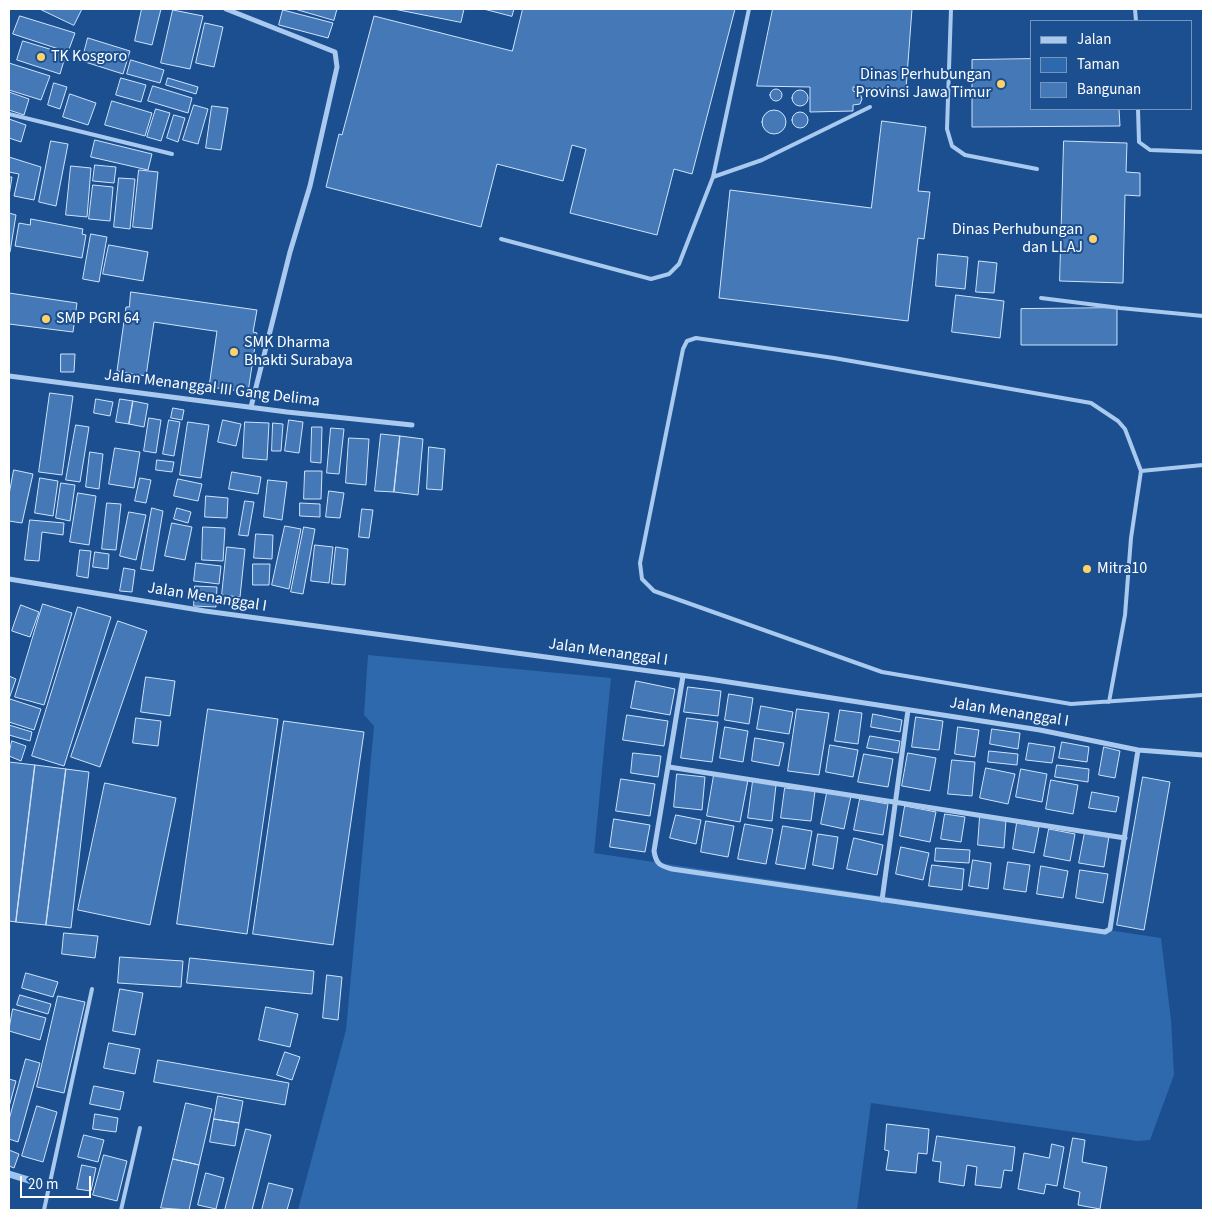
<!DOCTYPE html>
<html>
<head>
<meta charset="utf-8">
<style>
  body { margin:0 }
  #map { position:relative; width:1212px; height:1219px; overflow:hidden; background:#1b4f8f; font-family:"Source Sans 3",sans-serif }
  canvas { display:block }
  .frame { position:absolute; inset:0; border:10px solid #fff; pointer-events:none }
  .legend { position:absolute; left:1030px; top:20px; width:162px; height:90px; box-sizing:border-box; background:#1b4f8f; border:1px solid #7695bc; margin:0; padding:6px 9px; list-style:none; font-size:15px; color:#fff }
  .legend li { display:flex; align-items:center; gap:10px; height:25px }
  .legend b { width:25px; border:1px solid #7695bc }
  .scale { position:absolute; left:20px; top:1176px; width:71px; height:22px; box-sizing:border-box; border:2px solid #fff; border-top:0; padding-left:6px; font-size:15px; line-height:18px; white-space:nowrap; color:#fff; -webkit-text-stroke:4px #1b4f8f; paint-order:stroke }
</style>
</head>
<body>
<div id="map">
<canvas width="1212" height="1219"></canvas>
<div class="frame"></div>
<ul class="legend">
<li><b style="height:6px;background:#a9c9ee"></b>Jalan</li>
<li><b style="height:14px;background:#2e69ad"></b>Taman</li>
<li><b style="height:14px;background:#4478b7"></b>Bangunan</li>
</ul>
<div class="scale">20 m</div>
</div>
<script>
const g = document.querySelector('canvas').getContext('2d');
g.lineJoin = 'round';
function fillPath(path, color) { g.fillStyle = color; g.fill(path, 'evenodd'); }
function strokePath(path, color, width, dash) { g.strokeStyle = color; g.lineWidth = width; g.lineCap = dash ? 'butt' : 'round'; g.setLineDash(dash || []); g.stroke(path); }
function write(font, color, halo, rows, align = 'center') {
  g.font = font + ' "Source Sans 3",sans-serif'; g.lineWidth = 4; g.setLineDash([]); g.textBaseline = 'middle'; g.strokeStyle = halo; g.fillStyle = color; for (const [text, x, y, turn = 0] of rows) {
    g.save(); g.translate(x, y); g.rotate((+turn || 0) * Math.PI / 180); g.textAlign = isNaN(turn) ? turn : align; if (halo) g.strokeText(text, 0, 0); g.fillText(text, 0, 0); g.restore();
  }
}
fillPath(new Path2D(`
  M368,655L611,678L594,853L1161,938L1171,1020L1174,1075L1150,1140L1137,1141L871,1103L857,1210H298L346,1030L374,726L364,715Z`), '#2e69ad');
strokePath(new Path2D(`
  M9,1174L35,1182`), '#9cc4f0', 7);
const building = new Path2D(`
  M40,9H82L74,25Z
  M142,9H161L152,45L135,41Z
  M295,9H337L334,20Z
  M394,9H464L461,22Z
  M484,9H514L512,16Z
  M523,9H735L692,174L674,169L657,235L570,213L586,149L572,145L563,181L497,164L481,227L326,187L339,134L342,135L374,16L512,51Z
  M773,9H912L906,89L853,87V91L860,93L862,99L860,104L853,105V111L810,112V87L757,86Z
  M173,10L203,16L190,69L161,63Z
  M283,10L333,23L328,38L279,25Z
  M20,16L75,33L68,52L13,34Z
  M205,23L223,27L214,67L196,63Z
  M88,38L130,51L123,74L82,61Z
  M23,41L66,54L60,74L17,60Z
  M1031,59V109H1119L1120,126L972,127V60Z
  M131,60L164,70L160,83L127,74Z
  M9,63L50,76L41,100L9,90Z
  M121,78L146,85L141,102L116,95Z
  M168,78L198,87L196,94L166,85Z
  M54,83L67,87L60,109L48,105Z
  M153,86L192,98L188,113L148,101Z
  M770 95a6 6 0 1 1 12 0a6 6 0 1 1-12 0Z
  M792 98a8 8 0 1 1 16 0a8 8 0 1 1-16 0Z
  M9,92L29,99L24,115L9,110Z
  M70,94L96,103L88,125L63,117Z
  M112,101L152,113L145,136L105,125Z
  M194,105L208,109L198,144L183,140Z
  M212,106L228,108L221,150L206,148Z
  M156,109L170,113L161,141L147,137Z
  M762 122a12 12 0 1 1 24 0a12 12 0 1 1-24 0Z
  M792 120a8 8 0 1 1 16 0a8 8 0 1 1-16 0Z
  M174,115L185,118L178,142L167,138Z
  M9,119L26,125L21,142L9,138Z
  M882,121L926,127L918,191L930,192L924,239L918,238L908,321L719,298L730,190L871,208Z
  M95,140L152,154L148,170L91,157Z
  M51,141L68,144L56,206L39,202Z
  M1064,141L1127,143L1126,172L1140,173V196L1125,195L1123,283L1060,281Z
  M9,157L41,167L34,200L14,196L19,174L9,172Z
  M95,165L116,167L114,183L93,181Z
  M71,166L91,168L87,217L66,215Z
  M139,170L158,172L152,229L133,227Z
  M9,177H12L9,196Z
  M119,178L135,179L130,229L114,227Z
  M93,185L113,187L110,221L89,219Z
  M9,213L16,215L10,252H9Z
  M31,219L83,229L82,234L86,235L82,258L15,246L19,223L30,225Z
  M91,234L107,237L99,282L83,279Z
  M109,245L148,252L143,281L103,274Z
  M938,254L968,257L965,289L936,286Z
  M979,261L997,263L994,293L976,292Z
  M131,292L257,310L253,332L257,333L248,392L209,387L217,331H214L154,322L146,376L117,371L126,307H129Z
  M9,293L77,303L73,332L9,324Z
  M956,295L1004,301L1000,338L952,332Z
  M1117,308V345H1021V309Z
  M61,354H75L74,372H61Z
  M50,393L73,396L62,475L39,472Z
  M96,399L113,402L110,416L94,413Z
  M120,399L133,401L129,424L116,422Z
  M133,401L148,404L144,427L129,424Z
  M173,408L184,410L182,420L171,418Z
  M149,418L161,420L156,453L144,451Z
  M169,420L180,422L174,456L163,454Z
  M223,420L241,424L236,446L218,442Z
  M289,420L303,422L299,453L285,451Z
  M188,422L209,425L201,478L180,475Z
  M245,422L269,423L267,460L243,458Z
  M273,423L283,424L281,451H272Z
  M76,425L89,427L80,482L66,480Z
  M312,427H322L321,463L311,462Z
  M331,428L344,429L339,474L327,473Z
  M381,434L400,436L394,492L375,491Z
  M400,436L423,439L418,495L394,492Z
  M349,438L369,439L366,485L346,483Z
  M429,447L445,449L442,490L427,489Z
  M115,448L140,452L134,488L109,484Z
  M90,452L103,454L99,489L86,487Z
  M157,460L174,462L172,472L156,470Z
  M14,470L33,474L22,523L9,521V495Z
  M305,471H322L321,499H304Z
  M232,472L261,477L258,494L229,489Z
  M40,478L58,481L53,516L35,513Z
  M140,478L151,480L146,503L135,501Z
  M178,479L202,484L198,501L174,496Z
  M268,480L287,482L282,520L264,517Z
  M61,483L75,485L70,521L56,518Z
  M329,491L344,493L340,518L326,517Z
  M78,493L96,496L89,545L70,542Z
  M206,496L228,498L227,518L205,517Z
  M245,501L254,502L248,536L239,535Z
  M107,503L121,504L116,550L102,549Z
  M300,503L320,504V517L300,516Z
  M152,508L163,511L153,571L141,569Z
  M177,508L191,512L188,523L174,519Z
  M362,509L373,510L369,538L359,537Z
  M129,512L146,515L136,560L120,556Z
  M30,520L64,523L63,535L42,532L39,561L25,560Z
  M172,523L192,527L185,560L165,556Z
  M285,526L301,529L289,589L272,585Z
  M203,527L225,528L223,561L202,560Z
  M304,527L315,529L303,594L291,592Z
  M256,534L273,535L272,559L254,558Z
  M315,545L333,547L329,583L311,581Z
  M227,547L245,549L240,597L222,595Z
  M336,547L348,549L345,585L332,584Z
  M80,550L91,551L88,578L77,576Z
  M95,552L109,554L108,569L93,567Z
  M196,563L221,566L219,584L194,581Z
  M253,564H270L269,585H253Z
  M124,568L135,570L132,592L120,591Z
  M195,586L217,587L216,607L194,606Z
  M43,604L72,613L44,705L15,697Z
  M21,605L39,612L30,637L12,631Z
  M78,607L111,617L64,766L32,756Z
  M118,621L147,631L100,767L71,757Z
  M9,676L16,679L9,699Z
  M146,677L175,681L170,716L141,712Z
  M636,681L675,689L670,715L631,708Z
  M688,687L721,691L718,716L684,712Z
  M729,694L753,698L749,724L725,720Z
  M10,699L41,709L34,730L9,722Z
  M761,706L793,712L789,734L757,729Z
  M208,709L278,719L247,934L177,924Z
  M797,709L829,713L819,775L788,771Z
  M840,710L862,713L858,744L835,741Z
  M873,714L902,720L900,732L871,727Z
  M627,715L668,721L664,746L623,740Z
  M916,717L943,721L939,750L912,747Z
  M136,718L161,721L158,746L133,743Z
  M687,718L718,722L712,762L681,758Z
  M284,721L364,732L333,945L253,934Z
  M9,725L32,732L30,741L9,735Z
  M725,727L748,731L743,762L720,758Z
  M958,727L979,730L975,757L955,754Z
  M992,729L1020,733L1018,749L990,744Z
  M870,736L900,741L898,753L867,748Z
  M755,738L784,743L779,766L752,761Z
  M12,741L26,746L21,761L9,756Z
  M1062,742L1089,747L1087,762L1059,758Z
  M1029,743L1055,747L1052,763L1026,760Z
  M830,745L858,750L853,777L826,772Z
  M1104,747L1120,751L1115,778L1099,775Z
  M989,751L1018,754L1017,765L988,762Z
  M633,753L661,756L658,777L631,773Z
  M908,753L936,758L930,791L902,786Z
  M864,754L893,759L888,787L858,782Z
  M952,760L975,762L972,796L948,794Z
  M9,762L35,765L16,922L9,921Z
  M35,765L66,769L46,925L16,922Z
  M1057,765L1089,769L1088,782L1055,777Z
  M986,768L1015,774L1008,804L980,798Z
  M66,769L89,772L71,928L46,925Z
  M1021,769L1047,774L1042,802L1016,797Z
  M677,774L705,777L702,810L674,807Z
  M714,775L748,780L740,822L707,816Z
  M1143,777L1170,782L1144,930L1117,925Z
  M621,779L655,784L650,816L616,811Z
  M1051,780L1078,785L1073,814L1046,809Z
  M753,781L776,785L772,821L748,818Z
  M105,783L176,798L150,925L78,910Z
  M785,788L815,791L811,821L781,818Z
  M1092,792L1119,797L1116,812L1089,808Z
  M827,793L851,796L844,829L821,824Z
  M860,799L888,804L883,835L854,830Z
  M905,806L936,812L930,842L900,836Z
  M945,814L965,817L961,842L941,839Z
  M676,815L701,820L696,844L670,838Z
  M980,816L1006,820L1004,848L978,845Z
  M614,819L650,825L645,852L610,847Z
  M706,821L734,826L728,857L701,852Z
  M1017,823L1039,827L1034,853L1013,849Z
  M745,824L773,829L766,864L738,859Z
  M783,826L812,831L805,869L776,864Z
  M1049,829L1075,834L1070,861L1044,856Z
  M1085,832L1109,836L1104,867L1079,863Z
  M818,834L838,837L833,869L813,865Z
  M854,838L883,845L877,875L847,869Z
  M901,847L929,853L923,880L896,874Z
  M936,848L970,850L969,863L935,861Z
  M973,860L991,863L988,889L969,886Z
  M1008,862L1030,865L1026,892L1004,889Z
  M932,865L964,869L962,890L929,886Z
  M1041,866L1068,871L1063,898L1037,894Z
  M1080,870L1108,874L1103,903L1076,898Z
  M64,933L98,936L95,958L62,954Z
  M120,957L183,961L181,987L118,983Z
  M190,958L314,971L312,994L187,983Z
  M26,973L58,982L53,997L22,988Z
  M327,975L342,977L338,1020L323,1018Z
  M120,989L143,993L135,1035L113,1031Z
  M20,995L51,1004L48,1014L17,1005Z
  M58,996L85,1002L64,1093L37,1087Z
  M266,1007L298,1014L290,1047L259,1040Z
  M13,1009L46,1018L40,1040L9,1031Z
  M109,1043L140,1049L135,1074L104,1068Z
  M285,1052L300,1057L292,1080L277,1075Z
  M26,1059L40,1063L18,1142L9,1139V1120Z
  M158,1060L289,1083L285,1105L154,1082Z
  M9,1079L16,1081L9,1107Z
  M94,1086L124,1092L120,1110L90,1104Z
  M218,1096L243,1101L239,1123L214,1119Z
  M186,1103L212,1109L199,1165L173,1159Z
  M37,1106L57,1112L43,1162L22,1156Z
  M95,1114L118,1118L116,1132L93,1129Z
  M214,1119L239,1123L235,1146L210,1142Z
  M887,1124L929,1129L927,1154L918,1153L916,1173L886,1170L889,1151L885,1150Z
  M246,1129L271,1135L252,1210H225Z
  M84,1135L104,1140L98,1162L78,1157Z
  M937,1136L1015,1147L1012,1171L1004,1170L1001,1188L975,1185L977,1167L967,1165L964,1186L939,1182L941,1162L933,1161Z
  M1073,1138L1085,1140L1082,1162L1107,1167L1100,1209L1078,1205L1080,1192L1064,1188Z
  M1052,1144L1064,1147L1057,1186L1046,1184L1044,1194L1018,1189L1024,1153L1049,1158Z
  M9,1150L19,1154L14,1168L9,1166Z
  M104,1155L127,1161L117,1201L93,1195Z
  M173,1159L199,1165L189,1210L161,1208Z
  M82,1165L96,1168L91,1191L77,1189Z
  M206,1173L224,1178L216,1209L198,1205Z
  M269,1183L293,1189L287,1210H262Z`);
fillPath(building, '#4478b7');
strokePath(building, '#cfe3fa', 1);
strokePath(new Path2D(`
  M951,9L947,129L952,146L965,155L1037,169
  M1135,9L1136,21
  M1138,109L1139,142L1150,150L1203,152
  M9,114L172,154
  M713,177L762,160L870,107
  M501,239L651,279L669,274L679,264L713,177L749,9
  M1041,298L1120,308L1203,316
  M1141,471L1203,465
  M1109,702L1125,615L1131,538L1141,471L1125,429L1118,421L1091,403L834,358L696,338L687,341L683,349L640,563L642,579L654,591L882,672L1071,704L1203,695
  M44,1210L92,989
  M121,1210L140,1128`), '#a9c9ee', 4);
strokePath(new Path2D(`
  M226,9L335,52L337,67L310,186L290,252L251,407
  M9,376L287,412L412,425
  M9,579L205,611L709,679L1040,730L1138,750L1203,755
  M683,676L654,851C656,864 660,866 672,869L1105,932L1110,929L1138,750
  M669,767L1125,838
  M882,900L908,710`), '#a9c9ee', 5);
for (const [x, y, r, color] of [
  [41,57,5,"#ffd166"],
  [1001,84,5,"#ffd166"],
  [1093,239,5,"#ffd166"],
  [46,319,5,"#ffd166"],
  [234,352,5,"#ffd166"],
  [1087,569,5,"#ffd166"]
]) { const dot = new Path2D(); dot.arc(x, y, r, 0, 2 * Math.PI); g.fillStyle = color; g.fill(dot); strokePath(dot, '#1b4f8f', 2); }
write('16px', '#fff', '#1b4f8f', [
  ["TK Kosgoro",51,57],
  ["Dinas Perhubungan",991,75,"right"],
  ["Provinsi Jawa Timur",991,93,"right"],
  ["Dinas Perhubungan",1083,230,"right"],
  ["dan LLAJ",1083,248,"right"],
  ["SMP PGRI 64",56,319],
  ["SMK Dharma",244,343],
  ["Bhakti Surabaya",244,361],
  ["Mitra10",1097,569]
], 'left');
write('16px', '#fff', '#1b4f8f', [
  ["Jalan Menanggal III Gang Delima",212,389,7],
  ["Jalan Menanggal I",207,598,9],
  ["Jalan Menanggal I",608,653,8],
  ["Jalan Menanggal I",1009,713,9]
]);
</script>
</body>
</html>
